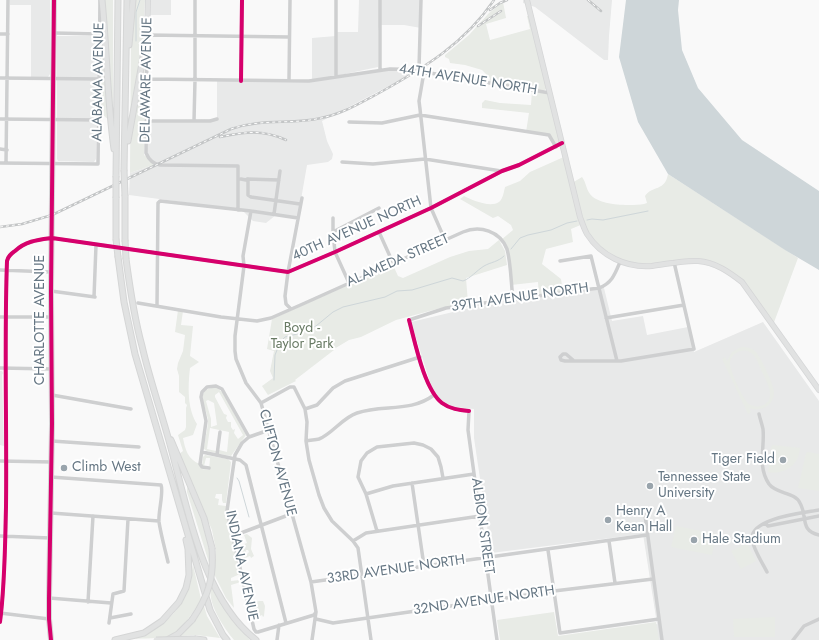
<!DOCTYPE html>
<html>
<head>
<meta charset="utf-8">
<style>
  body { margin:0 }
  canvas { display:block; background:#f9f9f9 }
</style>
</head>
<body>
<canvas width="819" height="640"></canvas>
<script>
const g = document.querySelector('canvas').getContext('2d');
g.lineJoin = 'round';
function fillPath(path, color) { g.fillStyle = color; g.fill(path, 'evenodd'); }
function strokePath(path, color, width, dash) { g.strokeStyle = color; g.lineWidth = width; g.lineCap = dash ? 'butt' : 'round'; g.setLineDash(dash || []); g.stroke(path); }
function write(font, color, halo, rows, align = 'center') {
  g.font = font + ' Jost,sans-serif'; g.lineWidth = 4; g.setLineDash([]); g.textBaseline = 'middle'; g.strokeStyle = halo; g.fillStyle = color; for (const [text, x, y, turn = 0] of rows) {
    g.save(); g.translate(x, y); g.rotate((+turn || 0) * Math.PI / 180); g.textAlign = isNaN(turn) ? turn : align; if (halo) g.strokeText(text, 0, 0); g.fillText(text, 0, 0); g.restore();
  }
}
fillPath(new Path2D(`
  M10,0H50V74L48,77H31V5H10Z
  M150,0H171V15H150Z
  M359,0H422L421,28L404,25H379L378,31V67L326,78L390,69L419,70L322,121L327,141L333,154L332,159L328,162L307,165L298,217L276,215L266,223L253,221L242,210L129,195L130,173L156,164L146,153V121L217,119V80H312V38L336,36V32H358Z
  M523,0H612L609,36L608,60H604L535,7L523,3Z
  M57,36H97L98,37L96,159L94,162L58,161L57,159Z
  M604,288L612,321L643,316L647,335L688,327L694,352L763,322L819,401V640H566L565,637L657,624L643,534L491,553L474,438V409L455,407L447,404L439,398L431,385L411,322L474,307Z
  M0,371H2L3,373L2,375L4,446L0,445Z`), '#e8e9e9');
fillPath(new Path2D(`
  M102,0H113V124L101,113Z
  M135,0H145L143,33L145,54L144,155L156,164L130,173L131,37Z
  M503,2L506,18L486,24L490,40L530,29L527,16H530L547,85L546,89L542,92L550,93L562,143L556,147L549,135L526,132L529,113L482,108V103L485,100L500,103L531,105L532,91L489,84L490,78L482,70L465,65L450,63L449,59L445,57V55L469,35L489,13Z
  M566,156L572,183L582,177C586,182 586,189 590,194C599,206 630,206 644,204L647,203L645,196C652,185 665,192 668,174L798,258L773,325L742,282L729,272L700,261L653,266L620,262L598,248L583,224L571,229L573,242L546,249L542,264L561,279L563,292L539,296L538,282L511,285L508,255L501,240L513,230L511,225L498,216L493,218L460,199L464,196C472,200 490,208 499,202C503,199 504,191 505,187L520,181L530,172Z
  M499,240L505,251L507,265L466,278L468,303L441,308L396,320L361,337L349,340L334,349V350L295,380L296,381L268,395L262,386L273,378L270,371L274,351L267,349L272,319L393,265L398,276L403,278L450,257L469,251L488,249Z
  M178,310L183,311L181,325L193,326L190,356L199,362L190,368C188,386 187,408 197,424L193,435L183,438C185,449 188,460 200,464V467L202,469L209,470L210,458H206L204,466L202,465L203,457L205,455L228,459L231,462L226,503H223L222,500V494H216L215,498L219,499L218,505L226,506V513L240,574L231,578V581L240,580L241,582L231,585L234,608L226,598L214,574L216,550L212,530L179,454L183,451L178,435L185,430L186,427V408L187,405L185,403V397L179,392V376L177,369L178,363L183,351L185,335L175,332Z
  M741,347C747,347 752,348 756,352C761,358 774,385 774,392C774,406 761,412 749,408L751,412L748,414L722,359L725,357L727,361L732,352ZM740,351C744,350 748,350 751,353C757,357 759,366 762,372C767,382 778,401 761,406C757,407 752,406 749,404C743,400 729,369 730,362C731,356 735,353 740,351Z
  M216,387L223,393L246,435L231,456L219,454V450L227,452L229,432L210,428L207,449L216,451V453L207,451L204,449C204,440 208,430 208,420C207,407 192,390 216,387ZM219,392L243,435L238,439L234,433L235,429L233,430L231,427V422H228L226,418L227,415L224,414L215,397V395ZM208,400L214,403L217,425L211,427V419L206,401Z
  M773,445L800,448C799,465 785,475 768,472L771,447Z
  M808,452L819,454V491L798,488L806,453Z
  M187,487C199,511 212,538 210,566L187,492Z
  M676,526L716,534L712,555L671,547Z
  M247,534L252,538L251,549L254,556L251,558L250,556L240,560L239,556L246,555L249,552L248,550H246V552L239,555L238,551H236L235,547L247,543L244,535Z
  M747,543L756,561L741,569L731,551Z
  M193,565L201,599C195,610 181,632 168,636C161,639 142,638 134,639C162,629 183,611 190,580C191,575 192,570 193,565Z
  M211,587L228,615L250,640H234C224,628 207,603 211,587Z
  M259,601H263L265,606L264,616L263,617L262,615L253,619L252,613L253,612L250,604Z
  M204,606L207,616L220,638L196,635L178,636L196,619Z
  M554,612L558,636L656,622L659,640H500L497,620Z
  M775,617V637H734L733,619Z`), '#e8ebe6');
fillPath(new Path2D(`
  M626,0H679L678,10L682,50L698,88L742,140L819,191V270L785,250L668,174L638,122L619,57Z`), '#ced6d9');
strokePath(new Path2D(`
  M136,41V12L140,0
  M587,220L592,219L603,220L648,211
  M511,249L520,238L528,235L551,230L567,223L577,221
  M274,380L275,355L277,350L282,340L285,337L301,333L316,326L333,312L343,307L385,297L397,291L412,290L452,278L463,281C471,278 476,271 484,266C491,262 498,262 504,256
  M237,478L239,481L249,517`), '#ced6d9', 1);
const major = new Path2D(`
  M527,0L580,217C582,222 584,229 587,234C601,256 626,268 652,266C668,264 683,260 698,261C715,262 729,272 742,282L819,390
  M147,35L148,0
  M51,640L49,619V598L52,424L51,291L54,0`);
const highway = new Path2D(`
  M102,0C107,50 107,99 114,149
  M129,45L133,0
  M128,141L147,35
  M124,170L127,0
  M116,176L118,0
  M125,196V240
  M116,198V239
  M118,257L124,302L135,354L210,610L223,635L227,640
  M126,259C130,289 134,317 142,346C150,381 162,414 171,448C188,510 203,599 256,640
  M171,440L204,518L212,548
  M196,639L204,640
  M115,640L144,633L162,621L179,602L186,588L189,575L188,549L186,540
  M167,640L178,634L192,620`);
strokePath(major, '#d5d6d7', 6);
strokePath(highway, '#d5d6d6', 7);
strokePath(new Path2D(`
  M336,0V77
  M380,0V70
  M54,33L99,34
  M0,34H8
  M147,36V35L289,37
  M147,44L146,153C149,160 153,164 160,165L238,166V210
  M418,70L419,68L421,0
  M424,72L419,101L420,109L431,208L445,240
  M0,78L99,79
  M147,79L309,81L390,69C401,69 414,69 424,72L550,93
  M289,80L290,0
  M241,81L242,0
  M0,119L99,120
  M146,121H210L217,119
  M194,121L195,80V0
  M349,122L382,123L420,115L549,135L556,147
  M0,149L7,150
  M342,162L373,164L425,159L501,171
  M0,163L98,164L100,0
  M6,163L8,0
  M241,179L246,180L247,179L279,180
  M248,179V195L251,197L300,204
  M251,211L243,256L244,266L235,336V351L236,359L246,383L261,403L311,582L316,612L312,640
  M274,214L280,171
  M333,218V232L335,252L349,283
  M333,232L379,208
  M379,232L393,263
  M560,261L591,256L617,361
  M0,270L51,272
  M51,291L95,297
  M94,297L96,245
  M138,303L221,317L257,321L271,318L305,303L463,232C480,225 500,231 507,249C511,263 511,284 513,299
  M157,306L158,203L160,201L251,211L298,218
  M291,309L286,304L285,296L288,272L302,198
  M0,317H51
  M606,318L684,305
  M573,360L566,354H563L560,357L561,360L565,361H621L694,349L674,262
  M0,368L52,369
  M52,395L131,409
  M261,403L290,387H294L305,409L307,422L306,441L309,460L319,495L324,508L332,521L353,541L358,548L371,640
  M305,409L317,405L333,388L345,381L420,357
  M759,414C760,419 762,424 763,429C765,448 757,466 769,484C776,494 795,492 800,503C808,517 799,530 819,535
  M249,437L242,443L235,455L227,511L254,629L256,632H258L314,615L316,612
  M52,441L139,447
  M306,441C310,440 315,440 319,439C332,434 342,418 357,413C383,404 410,413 434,395
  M202,452L240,460L246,465L286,623
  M217,455L220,432
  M0,461L52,462
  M209,468L202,467L200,464L206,421L201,397L202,392L207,387L216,386L222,389L249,437L269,430
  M51,477L161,485C164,492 158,512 159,522C161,535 165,549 168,562
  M412,483L424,566
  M366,494L393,486L474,474
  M51,513L159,521
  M645,515L662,640
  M765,523L768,526L819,516
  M377,531L366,494L358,477L361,461L367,453L377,447L414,443L423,445L431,449L438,457L441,467L443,478
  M0,536L50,538
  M233,536L291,514
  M353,541L366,533L480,516
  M609,541L615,583
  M548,550L560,633L659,619
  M767,572C763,564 752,547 752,538C752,518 803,513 819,510
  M311,582L647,535
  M49,598L111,603
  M88,602L93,516
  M0,613L49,619
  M110,618L131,614
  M316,619L333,623L554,591L653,579
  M0,622C5,584 5,545 6,507C7,425 4,343 7,261C8,256 11,254 15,251C26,241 37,240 52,238L288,272L335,252L431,208L502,171L519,165L562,143
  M109,623L113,594L124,591L128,519
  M277,640L279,625
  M497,640L468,430L469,411C459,410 450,409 442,403C424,389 415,342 409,320L446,308L599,288C612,283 615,274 620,262
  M793,640L804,626L819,619`), '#cecfd0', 3.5);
strokePath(major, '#e1e2e2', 4.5);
strokePath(highway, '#e1e2e2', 5);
const rail = new Path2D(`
  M588,0L601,11
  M490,10L500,3L507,0
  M478,26L501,11
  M220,137C245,132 262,129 286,140
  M0,227L22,224L52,215L231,129C263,118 291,125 321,118C342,114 360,103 379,93C424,68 465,43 494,0`);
strokePath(rail, '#c3c5c6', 2.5);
strokePath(rail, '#fff', 1, [3]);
const highwayBridge = new Path2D(`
  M124,170L125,196
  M116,198V176
  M116,239L118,257
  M125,240L126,259
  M192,620C209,595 214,578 212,548
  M156,640L196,639`);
strokePath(highwayBridge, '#d5d6d6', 7, []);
strokePath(highwayBridge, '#e1e2e2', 5);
strokePath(new Path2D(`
  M241,81L242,0
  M409,320C415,342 424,389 442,403C450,409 459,410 469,411
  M0,622C5,584 5,545 6,507C7,425 4,343 7,261C8,256 11,254 15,251C26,241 37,240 52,238L288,272L335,252L431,208L502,171L519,165L562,143
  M51,640L49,619V598L52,424L51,291L54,0`), '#d6006c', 4);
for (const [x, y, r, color] of [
  [783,460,4,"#99a4ac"],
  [64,468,4,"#99a4ac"],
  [650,486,4,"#99a4ac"],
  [608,520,4,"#99a4ac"],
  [694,540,4,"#99a4ac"]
]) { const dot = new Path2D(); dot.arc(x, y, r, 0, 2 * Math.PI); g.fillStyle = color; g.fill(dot); strokePath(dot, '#fff', 1.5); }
write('14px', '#657683', '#fff', [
  ["DELAWARE AVENUE",147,80,-89],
  ["44TH AVENUE NORTH",468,80,9],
  ["ALABAMA AVENUE",99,82,-89],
  ["40TH AVENUE NORTH",357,229,-24],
  ["ALAMEDA STREET",398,261,-24],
  ["39TH AVENUE NORTH",520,298,-8],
  ["CHARLOTTE AVENUE",41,320,-90],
  ["CLIFTON AVENUE",277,463,75],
  ["ALBION STREET",482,526,82],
  ["INDIANA AVENUE",241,566,78],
  ["33RD AVENUE NORTH",396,570,-8],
  ["32ND AVENUE NORTH",484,601,-8]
]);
write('14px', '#687a64', '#fff', [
  ["Boyd -",302,329],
  ["Taylor Park",302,345]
]);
write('14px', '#657683', '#fff', [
  ["Tiger Field",775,460,"right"],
  ["Climb West",72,468],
  ["Tennessee State",658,478],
  ["University",658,494],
  ["Henry A",616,512],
  ["Kean Hall",616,528],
  ["Hale Stadium",702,540]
], 'left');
</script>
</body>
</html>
